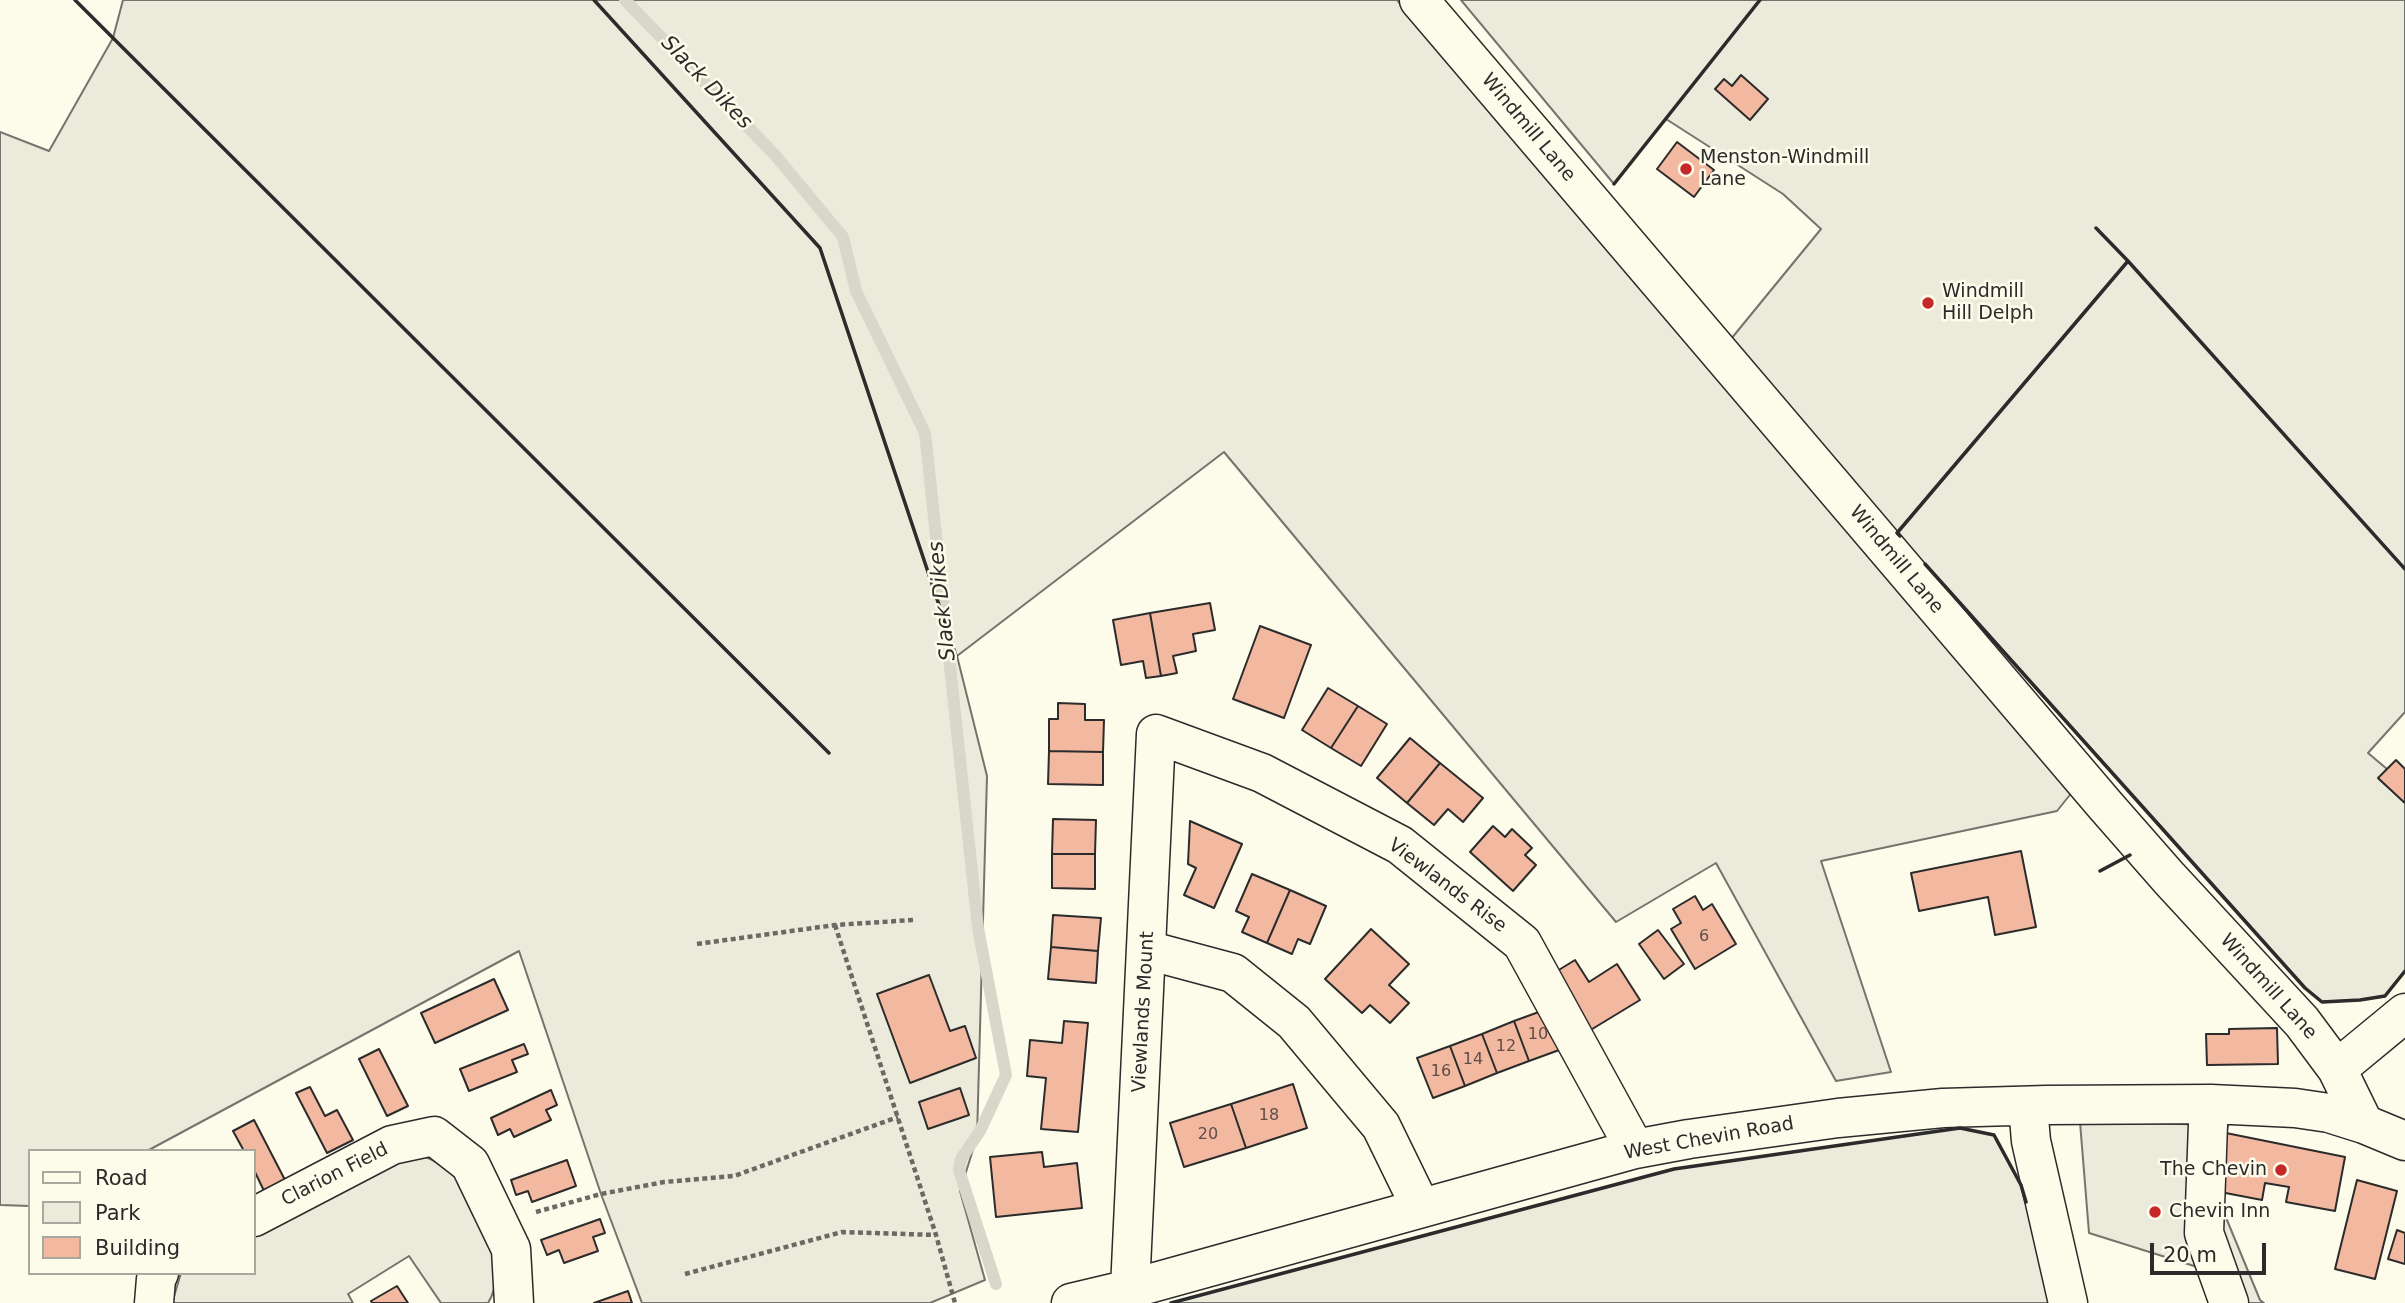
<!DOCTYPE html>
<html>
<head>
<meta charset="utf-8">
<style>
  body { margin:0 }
  #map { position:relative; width:2405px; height:1303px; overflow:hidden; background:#fdfbea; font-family:"DejaVu Sans",sans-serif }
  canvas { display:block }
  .legend { position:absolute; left:28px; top:1149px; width:228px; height:126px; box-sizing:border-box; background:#fdfbea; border:2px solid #a9a89e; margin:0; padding:9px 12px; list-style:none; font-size:21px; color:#2b2b2b }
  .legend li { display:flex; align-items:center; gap:14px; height:35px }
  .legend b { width:35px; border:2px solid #a9a89e }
  .scale { position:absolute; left:2150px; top:1243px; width:116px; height:32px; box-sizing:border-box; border:4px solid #2b2b2b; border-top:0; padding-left:9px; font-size:21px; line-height:24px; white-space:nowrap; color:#2b2b2b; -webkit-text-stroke:5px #fdfbea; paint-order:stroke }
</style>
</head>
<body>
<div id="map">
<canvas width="2405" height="1303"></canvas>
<ul class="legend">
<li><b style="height:9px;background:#fdfbea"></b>Road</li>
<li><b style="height:19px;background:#ecebdb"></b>Park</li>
<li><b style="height:19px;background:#f2b8a0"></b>Building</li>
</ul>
<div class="scale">20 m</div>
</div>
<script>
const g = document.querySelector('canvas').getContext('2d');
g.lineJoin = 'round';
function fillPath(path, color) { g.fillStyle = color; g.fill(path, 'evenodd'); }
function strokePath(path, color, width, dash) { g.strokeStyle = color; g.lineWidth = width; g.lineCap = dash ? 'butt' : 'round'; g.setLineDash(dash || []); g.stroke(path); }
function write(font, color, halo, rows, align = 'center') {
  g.font = font + ' "DejaVu Sans",sans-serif'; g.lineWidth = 5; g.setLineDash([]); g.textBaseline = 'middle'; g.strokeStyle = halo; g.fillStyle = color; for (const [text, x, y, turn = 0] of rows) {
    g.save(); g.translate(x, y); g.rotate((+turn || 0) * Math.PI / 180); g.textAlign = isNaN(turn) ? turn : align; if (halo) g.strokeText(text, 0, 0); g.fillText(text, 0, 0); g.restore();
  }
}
const green = new Path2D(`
  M123,0H1397L2073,791L2057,811L1821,861L1891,1072L1836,1081L1716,863L1616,922L1224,452L957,656L987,776L977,1137L960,1191L985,1280L930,1303H642L601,1194L519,951L147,1151H30V1206L0,1205V132L49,151L113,38Z
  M1461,0H2405V712L2368,753L2387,769L2379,779L2405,803V971L2385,996L2360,1000L2322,1002L2305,988L1897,533L1731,339L1821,229L1783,194L1666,119L1614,184Z
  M1960,1128L1994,1135L2021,1185L2055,1303H1171L1674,1169Z
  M413,1151C424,1157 438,1161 447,1169C477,1194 511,1267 488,1303H441L409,1256L348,1294L353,1303H172L181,1273H254V1230Z`);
fillPath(green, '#ecebdb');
strokePath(green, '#74746e', 2);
const parking = new Path2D(`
  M2080,1122L2228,1125L2215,1191L2260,1300L2264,1303H2219L2210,1271L2089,1233Z`);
fillPath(parking, '#eceadb');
strokePath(parking, '#74746e', 2);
strokePath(new Path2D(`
  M625,0L775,155L843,237L856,291L925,433L978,928L1006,1075L980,1131L961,1159L959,1170L996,1284`), '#d8d7c9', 12);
const building = new Path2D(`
  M1741,75L1768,99L1750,120L1715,89L1724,79L1732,86Z
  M1677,142L1714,170L1694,197L1657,169Z
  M1210,603L1215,630L1193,634L1196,651L1173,656L1177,673L1161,676L1150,613Z
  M1150,613L1161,676L1146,678L1143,661L1121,665L1113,620Z
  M1260,626L1311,645L1284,718L1233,699Z
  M1328,688L1358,706L1331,748L1302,730Z
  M1058,703L1085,704V720H1104L1103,752L1049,751V719H1058Z
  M1358,706L1387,724L1361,766L1331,748Z
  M1410,738L1440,763L1407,803L1377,778Z
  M1049,751L1103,752V785L1048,784Z
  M2396,760L2405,769V803L2378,778Z
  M1440,763L1483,798L1463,822L1448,809L1434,825L1407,803Z
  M1053,819L1096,820L1095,854H1052Z
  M1190,821L1242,844L1214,908L1184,895L1196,868L1188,864Z
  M1493,826L1505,837L1512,829L1532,848L1525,855L1536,865L1513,891L1470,852Z
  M2021,851L2036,927L1995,935L1988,897L1919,911L1911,873Z
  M1052,854H1095V889L1052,888Z
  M1252,874L1290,890L1267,943L1242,932L1249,917L1236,911Z
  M1290,890L1326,906L1310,944L1298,939L1292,954L1267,943Z
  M1695,896L1703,910L1712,904L1736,944L1695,969L1671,929L1681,923L1673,909Z
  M1053,915L1101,918L1098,951L1051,947Z
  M1371,929L1409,964L1389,985L1409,1003L1390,1023L1370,1005L1362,1013L1325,979Z
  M1658,930L1684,964L1664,979L1639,944Z
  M1051,947L1098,951L1096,983L1048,979Z
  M1575,960L1589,982L1617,964L1640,1000L1584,1034L1549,976Z
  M929,975L950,1031L965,1026L976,1058L910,1083L877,994Z
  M494,979L508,1010L435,1043L421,1013Z
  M1547,1009L1562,1049L1529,1061L1514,1021Z
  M1064,1021L1088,1023L1078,1132L1041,1129L1046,1078L1027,1076L1030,1040L1062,1043Z
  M1514,1021L1529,1061L1497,1073L1482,1034Z
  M2277,1028L2278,1064L2207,1065L2206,1034H2229V1029Z
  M1482,1034L1497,1073L1465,1086L1450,1046Z
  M524,1044L528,1054L512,1060L517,1072L469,1091L460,1069Z
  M1450,1046L1465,1086L1433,1098L1417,1058Z
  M379,1049L408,1106L387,1116L359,1059Z
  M1293,1084L1307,1128L1246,1148L1231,1104Z
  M310,1087L325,1116L337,1110L353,1140L327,1153L296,1093Z
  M960,1088L969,1115L928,1129L919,1102Z
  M551,1090L557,1105L546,1110L551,1120L514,1137L510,1129L498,1135L491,1118Z
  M1231,1104L1246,1148L1184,1167L1170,1123Z
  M254,1120L285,1180L264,1191L254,1170V1151H244L233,1131Z
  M2226,1133L2345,1157L2335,1211L2286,1202L2289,1187L2265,1183L2262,1200L2215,1191Z
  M1042,1152L1044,1167L1077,1163L1082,1208L996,1217L990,1157Z
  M567,1160L576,1186L532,1202L528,1191L516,1195L511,1180Z
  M2357,1180L2397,1191L2375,1279L2335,1269Z
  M600,1219L605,1233L593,1237L598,1251L564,1263L559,1250L547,1255L541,1240Z
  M2397,1230L2405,1233V1264L2388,1259Z
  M397,1286L408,1303H372L371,1301Z
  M628,1291L632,1303H594Z`);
fillPath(building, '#f2b8a0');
strokePath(building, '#2b2b2b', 2);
const minor = new Path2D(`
  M1419,0L2105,805L2169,878L2302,1022L2337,1069L2364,1124
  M1147,950L1233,973L1294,1022L1381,1126L1421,1208
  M2337,1069L2405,1013
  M2211,1104L2208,1124L2204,1233L2229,1303
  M2028,1106L2031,1141L2068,1303
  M254,1217L392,1145L434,1136L470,1164L511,1249L514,1303
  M1130,1289L1156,734L1262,773L1400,845L1522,943L1635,1149
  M154,1303L156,1279L159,1273
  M1071,1303L1130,1289L1635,1149L1689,1139L1838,1118L1943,1108L2047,1105L2211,1104L2295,1108L2329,1113L2364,1124L2405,1141`);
strokePath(minor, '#2b2b2b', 41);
strokePath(new Path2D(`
  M835,925L936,1235L955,1303
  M697,944L835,925L913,920
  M536,1212L601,1194L664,1182L734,1176L898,1117
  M685,1274L842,1232L936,1235`), '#6a6964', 4.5, [5, 3.5]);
strokePath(minor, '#fdfbea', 38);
strokePath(new Path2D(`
  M75,0L829,753
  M594,0L820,248L956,656
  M1614,184L1760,0
  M2096,228L2128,261
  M1900,536L1897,533L2128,261L2405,569
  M1925,564L2305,988L2322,1002L2360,1000L2385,996L2405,971
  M2100,871L2130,855
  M1171,1303L1674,1169L1960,1128L1994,1135L2021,1185L2026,1202`), '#2b2b2b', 3.5);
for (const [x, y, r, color] of [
  [1686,169,7,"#c62828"],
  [1928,303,7,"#c62828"],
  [2281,1170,7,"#c62828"],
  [2155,1212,7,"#c62828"]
]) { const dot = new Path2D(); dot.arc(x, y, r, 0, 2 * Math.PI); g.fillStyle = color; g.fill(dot); strokePath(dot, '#fdfbea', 2.5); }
write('16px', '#5d4e48', null, [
  ["6",1704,937],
  ["10",1538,1035],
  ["12",1506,1047],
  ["14",1473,1060],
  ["16",1441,1072],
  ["18",1269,1116],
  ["20",1208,1135]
]);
write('19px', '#2b2b2b', '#fdfbea', [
  ["Windmill Lane",1528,128,50],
  ["Windmill Lane",1896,560,50],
  ["Viewlands Rise",1447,886,37],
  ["Windmill Lane",2268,987,48],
  ["Viewlands Mount",1144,1012,-87],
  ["West Chevin Road",1709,1139,-10],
  ["Clarion Field",335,1175,-27]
]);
write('19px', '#2b2b2b', '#fdfbea', [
  ["Menston-Windmill",1700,158],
  ["Lane",1700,180],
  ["Windmill",1942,292],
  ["Hill Delph",1942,314],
  ["The Chevin",2267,1170,"right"],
  ["Chevin Inn",2169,1212]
], 'left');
write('italic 21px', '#2b2b2b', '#fdfbea', [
  ["Slack Dikes",706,83,46],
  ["Slack Dikes",943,601,-96]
]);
</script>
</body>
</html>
